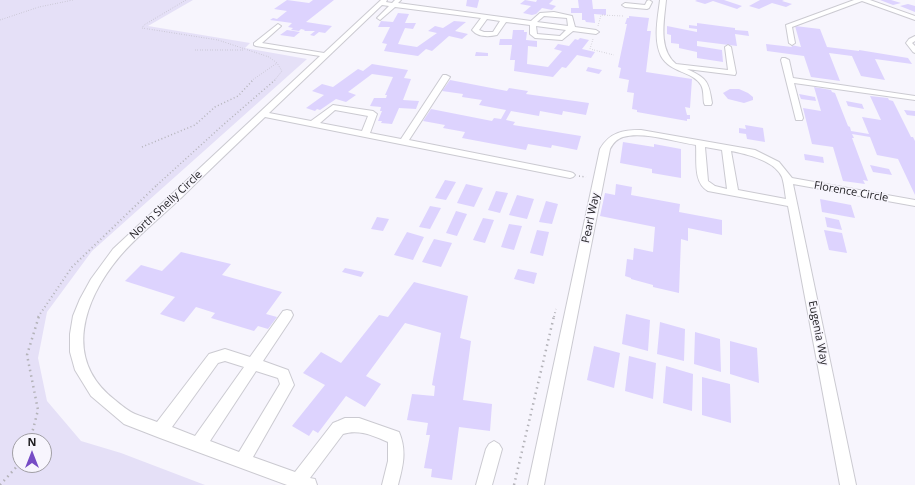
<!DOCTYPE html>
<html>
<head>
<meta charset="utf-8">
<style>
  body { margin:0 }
  #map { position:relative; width:915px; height:485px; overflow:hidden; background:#f7f5fd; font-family:"Open Sans",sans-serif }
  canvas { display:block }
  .north { position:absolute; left:12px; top:433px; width:40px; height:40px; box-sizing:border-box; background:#f7f5fd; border:1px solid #a09ea4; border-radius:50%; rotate:0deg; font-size:11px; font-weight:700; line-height:16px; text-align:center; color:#1d1c1f }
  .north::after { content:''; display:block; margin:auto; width:14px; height:18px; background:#764cc5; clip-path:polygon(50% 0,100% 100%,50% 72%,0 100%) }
</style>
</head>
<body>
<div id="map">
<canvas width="915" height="485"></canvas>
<div class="north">N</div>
</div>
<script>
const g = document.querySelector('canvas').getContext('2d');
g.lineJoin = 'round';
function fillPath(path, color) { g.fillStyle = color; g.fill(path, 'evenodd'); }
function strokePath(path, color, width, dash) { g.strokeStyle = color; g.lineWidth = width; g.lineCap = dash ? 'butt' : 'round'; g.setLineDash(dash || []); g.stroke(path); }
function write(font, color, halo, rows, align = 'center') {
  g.font = font + ' "Open Sans",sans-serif'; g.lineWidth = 3; g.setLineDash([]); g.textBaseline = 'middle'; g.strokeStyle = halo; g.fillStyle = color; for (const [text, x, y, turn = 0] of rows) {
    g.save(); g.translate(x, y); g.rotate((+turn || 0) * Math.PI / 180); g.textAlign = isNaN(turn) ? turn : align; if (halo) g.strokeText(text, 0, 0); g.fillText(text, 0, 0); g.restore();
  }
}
fillPath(new Path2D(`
  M0,0H193L148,26L250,43L245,48L307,59L92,251L47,312L38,358L47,401L81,441L121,453L205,485H0ZM20,441H44V465H20Z`), '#e5e0f7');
fillPath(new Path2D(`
  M287,0L309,3L313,0H334L306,22L332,26L325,33L319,32L314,36L310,35L315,31H304L305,30L301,29L299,31L291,30L293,28L288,27L292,23L270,20L273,18L277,19L287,11L274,9Z
  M467,0H479L477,8L466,6Z
  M525,0L536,2L537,0H553L549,4L556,6L552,10L542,8L536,14L532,15L523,13L531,6L520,4Z
  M578,0H592L593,9H606V15L594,14L595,23L586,22L585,20H582V13H571V8H579Z
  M697,0H724L742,6L737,9L713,1L705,4L695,1Z
  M760,0H784L782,1L792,4L786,7L772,3L759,9L749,6Z
  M880,0H891L901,3L893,5Z
  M908,4L915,6V12L900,6Z
  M398,13L409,14L405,23H416L413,29L405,28L398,44L417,47L437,33L428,31L435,26L443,28L454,21L466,22L455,31L468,34L462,39L449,36L432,51L426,49L418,56L384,51L387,44L382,43L390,27H378L381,21L393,22Z
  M629,16L649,18L647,31H651L646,72L692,79L690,108L685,107L687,115H690V119H687V121L637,112V110L632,109L634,93L627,92L629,80L619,78L621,68L618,67L627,24H625L627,18H629Z
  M697,23L735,28V30L748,31L749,36L735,34L737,46L697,41V46L722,50L723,62L697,58V52L679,48V44L671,43V35L667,34V26L697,32V29L689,28V25L697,26Z
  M795,26L820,29L827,47L859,51V50L908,58L912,64L875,59L885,80L861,76L852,56L829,53L840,81L811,77L804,56L767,51L766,44L792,47L791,45L801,47Z
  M287,30L300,32L294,37L280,35Z
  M513,30H524V32H527L526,40L537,41V47L528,46L527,64L548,67L562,51L554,49L558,44L569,46L575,39L578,40L580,38L589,40L582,49L595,52L591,58L577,55L566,68L562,67L553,77L514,71L515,60H510L512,45H499L500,39H512Z
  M476,52L488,53V56H475Z
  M372,64L408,70L404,78L411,79L403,100L419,101L416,109L399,108L392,124L381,123L382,121H378L382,111H380L381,107L370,106L374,98H386L387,95H385L393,77L372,74L348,92L356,95L346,102L336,99L320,110L317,109L315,111L306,108L324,95L312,91L322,84L333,87L358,69L363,71Z
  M588,67L602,70L599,74L586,71Z
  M450,80L507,91L509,88L528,91L526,94L589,103L586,115L563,111L562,115L540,111L539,116L511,111L506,120L515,122L513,125L581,136L577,150L552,145L551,148L528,144L526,150L462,138L465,132L443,128L445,125L423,121L431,109L492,121L494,118L501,119L506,110L479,105L482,100L462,97L463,94L442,91Z
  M814,87L831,90L832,92L835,93L848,126L850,127L851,131L869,134L862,117L881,120L870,96L888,98L889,100L893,101L911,137H913L915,141V195L898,159L877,155L870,137L852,134L854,138H852L868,181L863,180L865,184L843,181L833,147L812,144L803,108L821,111Z
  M730,89H739L748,93L753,97V100L744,103L728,99L723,93Z
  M799,94L815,97L816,101L801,99Z
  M846,101L862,104L864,109L848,106Z
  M904,110L915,111V116L907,115Z
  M745,125L763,128L765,142L747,139L746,134L739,133V128L746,129Z
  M623,142L654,147V144L681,149V178L652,173V169L620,163Z
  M804,154L823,157L824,163L805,160Z
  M870,165L889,169L892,175L873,172Z
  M445,180L456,182L446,200L435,198Z
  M466,184L483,188L474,207L457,203Z
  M616,184L632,187L631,195L680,204L679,212L722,220V235L688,228V241L681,239L679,293L653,287V285L631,279V278L625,276L627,259L633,260L634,248L653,252L655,227L600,216L605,193L615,195Z
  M496,191L508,193L500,213L488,210Z
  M517,195L534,199L527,219L509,215Z
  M820,199L851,205L855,218L822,212Z
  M546,201L558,204L552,224L539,222Z
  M430,206L441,208L430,229L419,227Z
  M456,211L467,214L457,236L446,233Z
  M377,217L389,219L383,231L371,229Z
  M825,217L839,220L842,230L827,227Z
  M483,218L494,220L485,243L473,240Z
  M509,224L522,226L514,250L501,247Z
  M537,230L549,232L543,256L530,253Z
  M824,230L842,233L847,253L829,250Z
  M407,232L424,237L413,260L394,255Z
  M434,239L452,243L441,267L422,262Z
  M181,252L231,264L222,275L282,292L266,314L277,317L268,329L258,326L254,331L211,318L215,313L196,307L184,322L160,314L175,297L125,281L141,265L162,271Z
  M345,268L364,272L361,277L342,272Z
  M518,269L537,273L534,284L514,279Z
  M414,282L468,296L460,338L471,341L463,400L492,404L490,431L459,427L452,480L431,477L432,469L424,468L430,435H426L428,423L407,420L412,394L434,396L435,386L432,385L441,333L405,323L366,376L381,384L365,407L346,396L318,433L313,430L309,436L292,426L325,385L303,373L321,352L341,363L379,315L388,317Z
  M626,314L650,320L648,351L622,344Z
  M660,322L685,329L684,361L657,354Z
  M695,332L720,339L721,372L694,364Z
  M730,341L757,348L759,383L730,374Z
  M594,346L620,353L614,388L587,380Z
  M629,356L656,363L653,399L625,391Z
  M666,366L693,374L692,411L663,403Z
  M702,377L730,384L731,423L702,415Z`), '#ddd3fe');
const minor = new Path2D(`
  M381,0H387L386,2L392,3L395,0H401L398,3L531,21L540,13L554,12L572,16L575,27L596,30L599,32L596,34L573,31L562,40L535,38L530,34V25L506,22L497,35C488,37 478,37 472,30L481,18L395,7L380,20L377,18L389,6L382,5L269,113L311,121L333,105L373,111L377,114L370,133L401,139L443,75H446L450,77L409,140L570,172L573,173L575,175L573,177L570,178L265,117C237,144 209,170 182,197C162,216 137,236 120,256C84,299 62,359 115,400C121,405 128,411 135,414C142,417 150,419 157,422L209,354L225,349L250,357L283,311L287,310L291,311L293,315L291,319L263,361L288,370L294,385L253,457L295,472L333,423L338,421L345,418H359L399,432C407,451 403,466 398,485H382L388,461V442C374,436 359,429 343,434L310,478L315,479L317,485H287L160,438L124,424L91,396L75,370L70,352V334L73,316L80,299L91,279L113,249L320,56L256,46L254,45V43L278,24L281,26L280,27L262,43L324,53ZM544,16L567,18L568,26L537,22ZM487,19L500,21L493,32H484L479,30ZM536,26L566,30L560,36L537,34ZM335,110L368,116L362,131L320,123ZM225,361L244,367L195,436L172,427L218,363ZM256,371L278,378L280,384L239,452L210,441Z
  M649,0L652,2L649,8L647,9L625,7L622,5L625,3L645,5L647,1Z
  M660,0H666C664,21 658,49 676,64L728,70L725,47L728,45L731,47L736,73L735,75L687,69C707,78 709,82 712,103L711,105H705L704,103C703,97 704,90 701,85C693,71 670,73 661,56C653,39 658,17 660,0Z
  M854,0H870L915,16V20L862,1L792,27L795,43L792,45L789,43L786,25Z
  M915,36V41L912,43L915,46V53L913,52L906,43L909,39Z
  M782,58H785L789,60L793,78L915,96V100L794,83L803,118L802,120H796L781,60Z
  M641,130L755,150L779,162L792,178L915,200V206L793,184L856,485H840L788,206L708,191C693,183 697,160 696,145C676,142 643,131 623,137C617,139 613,143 610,149L544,485H528L600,149C610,132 623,130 641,130ZM705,147L722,150L727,189L715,186L708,181ZM731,151C747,154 775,161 782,177C784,183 785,192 786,199L738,190Z
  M494,441L499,444L502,449L492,485H476L486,449L489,444Z`);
strokePath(minor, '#cbcad1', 2);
strokePath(new Path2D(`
  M186,0L144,25L142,28L218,40L269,57L277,63L282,71L274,81
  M0,20L39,7L73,0
  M598,26L601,15L623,16
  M593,39L590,49L614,55
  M195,50H243
  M251,81L277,63`), '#b4b3b9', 1, [0.5, 2]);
strokePath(new Path2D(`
  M142,147L195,125L215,107L238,96L253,80
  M579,176L586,177
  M157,185L223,125L275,80`), '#b4b3b9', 1.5, [1, 2.5]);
strokePath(new Path2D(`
  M38,317L72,267L158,184
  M554,317L556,309`), '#b4b3b9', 2, [1, 3]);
strokePath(new Path2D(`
  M30,441L38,410L27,355L39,316
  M0,485L20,463
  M514,485L554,316`), '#b4b3b9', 2.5, [1.5, 4]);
fillPath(minor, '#fff');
write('11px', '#1d1c1f', '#f7f5fd', [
  ["Florence Circle",851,192,10],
  ["North Shelly Circle",166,205,-43],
  ["Pearl Way",591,218,-78],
  ["Eugenia Way",818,333,79]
]);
</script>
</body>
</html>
